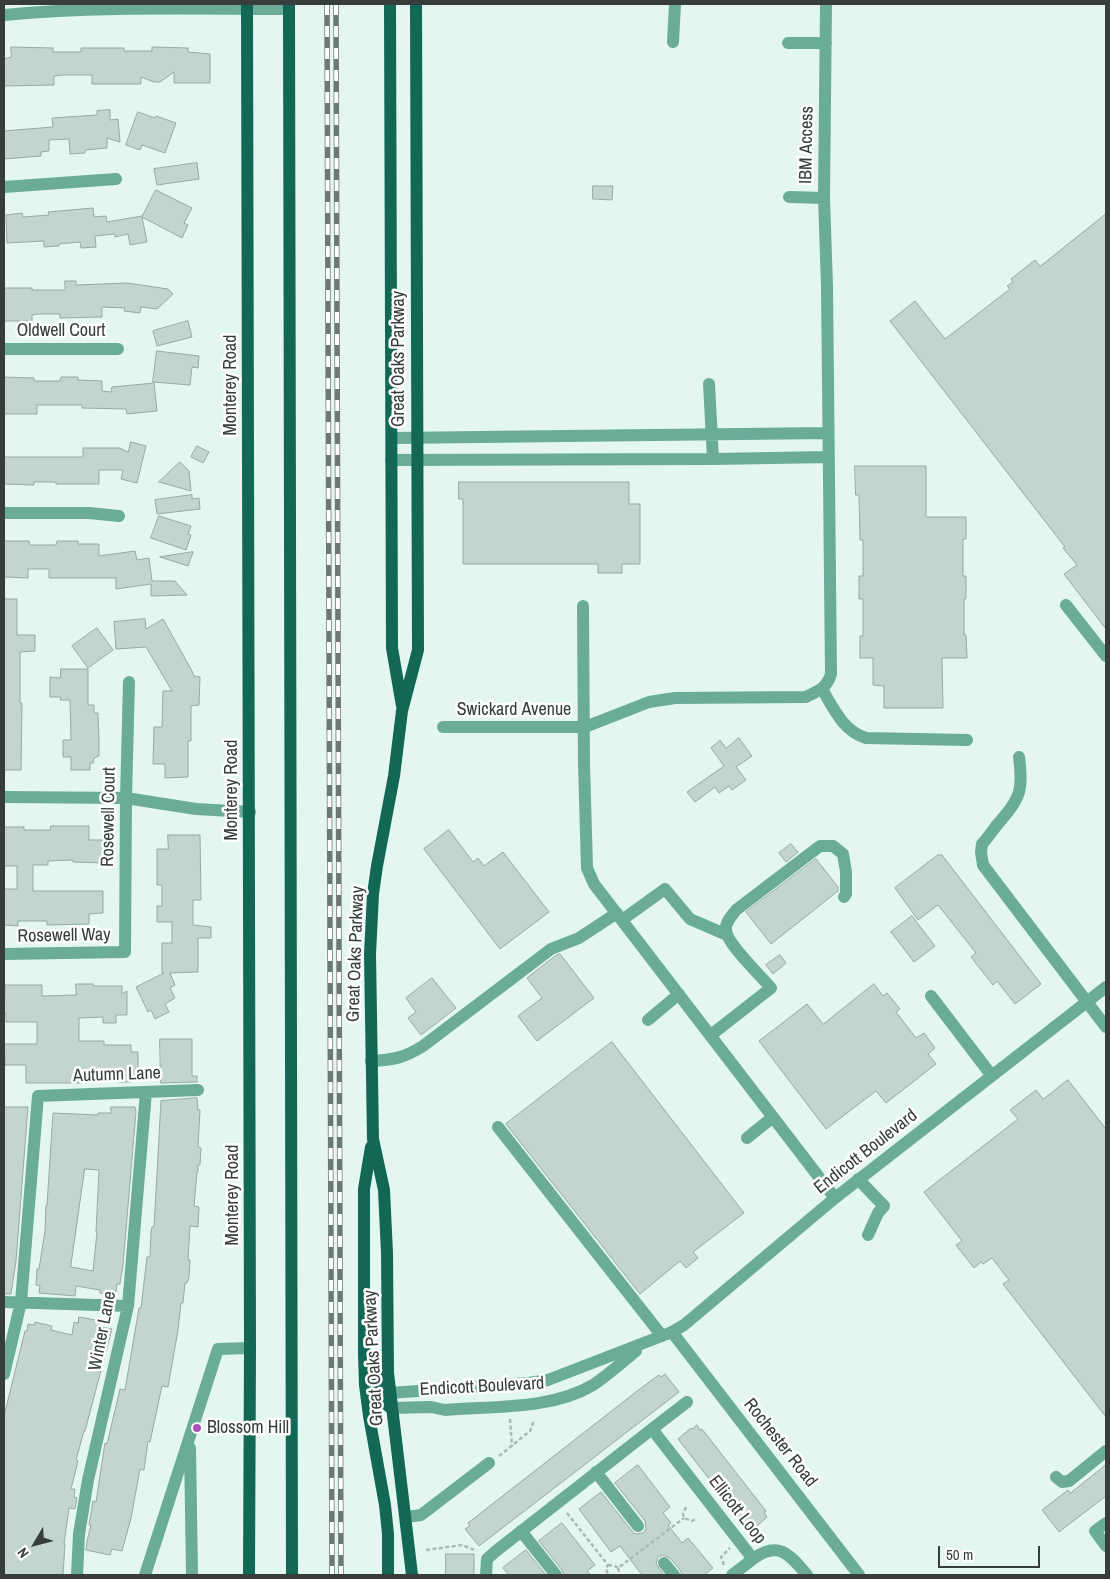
<!DOCTYPE html>
<html>
<head>
<meta charset="utf-8">
<style>
  body { margin:0 }
  #map { position:relative; width:1110px; height:1579px; overflow:hidden; background:#e3f6f0; font-family:"Archivo Narrow",sans-serif }
  canvas { display:block }
  .frame { position:absolute; inset:0; border:5px solid #363d3a; pointer-events:none }
  .north { position:absolute; left:10px; top:1519px; width:50px; height:50px; -webkit-text-stroke:4px #fefefe; paint-order:stroke; rotate:233deg; font-size:14px; font-weight:700; line-height:20px; text-align:center; color:#363d3a }
  .north::after { content:''; display:block; margin:auto; width:18px; height:22px; background:#363d3a; clip-path:polygon(50% 0,100% 100%,50% 72%,0 100%) }
  .scale { position:absolute; left:938px; top:1546px; width:102px; height:22px; box-sizing:border-box; border:2px solid #363d3a; border-top:0; padding-left:6px; font-size:15px; line-height:18px; white-space:nowrap; color:#363d3a; -webkit-text-stroke:4px #fefefe; paint-order:stroke }
</style>
</head>
<body>
<div id="map">
<canvas width="1110" height="1579"></canvas>
<div class="frame"></div>
<div class="north">N</div>
<div class="scale">50 m</div>
</div>
<script>
const g = document.querySelector('canvas').getContext('2d');
g.lineJoin = 'round';
function fillPath(path, color) { g.fillStyle = color; g.fill(path, 'evenodd'); }
function strokePath(path, color, width, dash) { g.strokeStyle = color; g.lineWidth = width; g.lineCap = dash ? 'butt' : 'round'; g.setLineDash(dash || []); g.stroke(path); }
function write(font, color, halo, rows, align = 'center') {
  g.font = font + ' "Archivo Narrow",sans-serif'; g.lineWidth = 5; g.setLineDash([]); g.textBaseline = 'middle'; g.strokeStyle = halo; g.fillStyle = color; for (const [text, x, y, turn = 0] of rows) {
    g.save(); g.translate(x, y); g.rotate((+turn || 0) * Math.PI / 180); g.textAlign = isNaN(turn) ? turn : align; if (halo) g.strokeText(text, 0, 0); g.fillText(text, 0, 0); g.restore();
  }
}
const building = new Path2D(`
  M11,47L53,48V52H81V48H124V51H152V47L188,48V52L210,54V83H174V72L160,82H154L141,77V84H92V75H62L54,76V85L4,86V59L11,57Z
  M110,110V120L118,119L120,142L107,138V148L85,150V153L70,154L69,139L49,140V151L41,152V156L4,159V131L53,127L52,118L97,115V111Z
  M138,112L155,118L156,116L176,123L165,153L142,145L140,150L126,145Z
  M197,163L199,179L157,185L154,169Z
  M593,186H613L612,200L593,199Z
  M156,190L192,208L184,223L188,225L182,238L142,217L147,242L130,245L128,234L115,237V234L95,236L96,247L81,248L80,242L59,244V246L44,247V241L7,243L6,215L22,213L23,217L49,215L48,212L93,208L94,217L106,216L107,222L142,216Z
  M1106,214V629L1064,574L1077,565L1063,548L1065,547L890,321L915,301L945,339L1010,289L1007,286L1013,282L1011,279L1035,260L1040,266Z
  M65,281H76V285L127,283L168,289L173,294L157,309L141,307L140,313L124,311L125,308L102,307V317L60,318V314H38L32,315V321H4V288H32V290H65Z
  M188,321L192,337L157,346L153,331Z
  M157,351L199,356L198,368L192,367L190,385L153,382Z
  M4,377L34,378V381H60L61,377H78V380L102,381V391L111,392L112,387L154,383L157,411L127,414L126,409L82,408V405H37V414H4Z
  M131,442L146,446L137,483L121,479L123,470H99V484H56V482H34V485L4,484V457H83V448H120L128,452Z
  M197,446L209,452L203,463L191,457Z
  M180,462L189,471L191,491L159,482Z
  M855,466H926V517H966V539H963V576H966V599H964V635H966L967,658H942L943,708H884V686L873,685V658H860V636H863V599H859V576H863V540H860L859,495H856Z
  M459,482H629V504H640V564H622V573H598V564H463V499H459Z
  M192,495V499L199,498L200,509L157,514L155,500Z
  M159,516L191,526L188,534L191,535L186,550L151,538Z
  M4,541H29L30,545H56L57,541H78V544H99V556L135,551L137,560L149,558L152,581H175L187,595L151,596V584L116,589V578H49V569H28V578L4,577Z
  M193,552L188,566L160,557Z
  M4,599H17V635H35V651L20,652V703H22L21,770H4Z
  M145,619L146,629L163,619L192,671L194,676L200,677L199,705L191,706V741H188V777L165,778V764H153L154,727H162L163,691H172L146,647L116,649L114,622Z
  M97,628L113,650L88,668L72,646Z
  M61,669H88V705H94V713H98L99,740V756L94,758L93,763H90V770H71V757H63V740H71L70,700H60L61,697H50V677L60,678Z
  M739,738L752,756L736,767L746,780L732,790L729,786L719,793L715,787L695,802L687,792L724,766L711,748L720,740L726,748Z
  M51,826H89V840H103V863L73,862V860L48,861V865H33V891H103V913L89,914V924L47,925V921H18V926L4,925V889H17V866H4V827H24V830H50Z
  M449,830L473,862L478,858L484,866L503,852L549,912L500,949L424,849Z
  M168,835H200L201,900H193V925L211,927V938H198V972L170,973L175,985L170,988L175,998L165,1004L169,1012L155,1019L151,1010L148,1012L136,987L164,973H162V943H172V922H157V906H162V885H157V849H168Z
  M791,844L798,852L786,862L779,853Z
  M938,855H942L1041,984L1015,1004L997,981L993,985L971,957L976,953L938,905L918,920L895,888Z
  M816,859L838,887V891L771,944L746,912Z
  M912,916L935,946L914,962L891,932Z
  M560,954L594,998L537,1041L518,1016L542,998L527,978L555,956Z
  M780,955L786,963L773,974L766,965Z
  M432,978L456,1008L421,1035L408,1018L416,1012L406,998Z
  M76,984H93V986H122V994L127,991V1015H116V1023H103V1017L79,1018V1041H104V1045H131V1052H138V1078H131V1082H118V1080H86V1082L79,1083H26V1065H5L4,1044H37V1022H6V1013H4L5,985H42V996L76,995Z
  M874,984L883,996L887,993L900,1009L896,1012L916,1038L924,1033L935,1048L928,1054L936,1064L886,1103L876,1091L826,1129L759,1041L807,1004L823,1024Z
  M160,1039H192V1076H197V1082L161,1083Z
  M612,1042L744,1213L693,1252L698,1258L686,1268L680,1261L640,1294L506,1124Z
  M1068,1080L1106,1129V1417L1003,1284L1009,1280L992,1258L983,1264L981,1262L974,1268L956,1245L962,1241L924,1192L1018,1119L1010,1110L1036,1090L1043,1099Z
  M197,1098L198,1110H200L198,1147L201,1148L200,1165H198V1172H197L194,1206L199,1207L198,1227L190,1226L188,1260H190L189,1277L187,1283H185L183,1303H181L178,1330L168,1387L162,1386L150,1442L148,1441L144,1470L140,1469L131,1518L122,1551L112,1549L110,1555L86,1550L87,1541L91,1525H89L93,1501L96,1502L105,1443L107,1444L120,1389L125,1390L139,1308H141L147,1257H150L151,1232L152,1227H154L161,1101Z
  M4,1107H28L16,1261L11,1294H4Z
  M111,1107H135L136,1112L123,1265L120,1284H117L116,1292L110,1291V1295L100,1293V1290L76,1286L75,1296L39,1293L40,1286L36,1285L37,1269H39L45,1231L46,1205H47L53,1113L98,1115V1113H111ZM85,1169L99,1170L96,1232H97L93,1271L71,1267Z
  M79,1317L101,1321L100,1327L112,1329L85,1431H84L76,1460L78,1461L71,1489H75L74,1497L77,1498L75,1509L69,1508L64,1544H65L63,1575H4V1416L25,1331H27L28,1324L34,1325L35,1322L52,1326L51,1330L72,1335L74,1322L78,1323Z
  M665,1374L679,1392L479,1546L465,1529L470,1526L468,1523L641,1388L659,1375L661,1377Z
  M697,1425L700,1430L702,1429L766,1511L764,1512L767,1517L754,1529L753,1528L749,1530L678,1439L691,1428L692,1429Z
  M638,1465L670,1507L663,1513L671,1523L668,1525L682,1543L688,1538L713,1568L704,1575H682L680,1570L670,1558L663,1555L658,1557L656,1564L664,1575H642L620,1546L611,1552L579,1509L601,1492L632,1531L635,1534L643,1533L646,1529L645,1521L615,1483Z
  M1106,1465V1496L1059,1532L1042,1510L1068,1490L1070,1493Z
  M562,1523L595,1565L587,1571L591,1575H564L562,1570L539,1541Z
  M526,1550L546,1575H509L503,1568Z
  M446,1554H474V1575H446Z`);
fillPath(building, '#c3d5cf');
strokePath(building, '#97a9a3', 1);
strokePath(new Path2D(`
  M510,1419L512,1446
  M499,1456L530,1431L534,1421
  M686,1507L683,1514L684,1518L692,1521L696,1519
  M567,1513L608,1565L606,1568L608,1575
  M426,1550L462,1545L477,1551
  M608,1565L615,1566L618,1568L684,1518
  M724,1565L721,1557L730,1548
  M618,1568L620,1575`), '#abbab5', 2.5, [4, 2.5]);
strokePath(new Path2D(`
  M4,15C99,6 193,9 289,9
  M673,42L675,4
  M788,43H826
  M4,187L116,179
  M789,197L824,198
  M4,349H118
  M709,384L713,459
  M392,438L828,433
  M391,460L713,459L829,457
  M4,513H89L119,516
  M1066,605L1106,656
  M583,606L584,764L587,868L594,884L835,1198
  M822,689C834,709 843,731 866,738L967,740
  M443,727H585L649,702L675,698L806,697C818,691 827,688 831,674L827,286L824,198L826,4
  M1019,757C1024,793 1019,799 997,825C992,831 988,838 982,844L981,852L983,865L1106,1027
  M4,797L126,798L196,809L250,812
  M622,920L665,889L690,919L727,935
  M4,954L125,952L126,798L129,682
  M931,996L992,1076
  M648,1020L679,994
  M711,1035L771,988C761,976 726,943 726,930C725,922 732,916 736,910L820,846H833L843,854L846,872V894L844,897
  M371,1061C393,1060 404,1058 423,1046L551,949L579,938L617,913
  M498,1127L662,1336
  M747,1138L773,1117
  M858,1179L884,1206L878,1213L868,1235
  M4,1302L128,1306
  M672,1332L859,1575
  M4,1374L21,1302L38,1096L198,1090
  M390,1393L528,1383L548,1380L672,1332L684,1325L835,1198L1106,987
  M391,1408L431,1407L445,1410C493,1406 551,1410 593,1385C608,1375 622,1362 636,1351
  M652,1429L687,1402
  M190,1448L192,1575
  M596,1472L638,1526
  M1056,1477L1062,1482L1069,1481L1106,1451
  M406,1517L421,1515L489,1463
  M1106,1523L1095,1531L1106,1546
  M521,1531L556,1575
  M664,1563L674,1575
  M77,1575L79,1534L88,1480L128,1306L146,1092
  M145,1575L218,1349L250,1348
  M486,1575L487,1559L496,1551L652,1429L753,1559C779,1540 790,1555 807,1575
  M732,1575L753,1559`), '#6bac99', 12);
strokePath(new Path2D(`
  M247,4L250,1348L249,1575
  M289,4L292,1575
  M390,4L392,648L402,706
  M371,1147L364,1189V1354L365,1385L369,1416L385,1505L388,1534V1575
  M364,1354C367,1360 372,1365 375,1371C383,1388 370,1394 391,1408
  M412,1575L388,1373L387,1253L384,1190L373,1139L370,954L373,894L377,866L394,776L402,711L418,650L416,4`), '#126855', 12);
const rail = new Path2D(`
  M327,4L332,1575
  M336,4L341,1575`);
strokePath(rail, '#6d7874', 5.5);
strokePath(rail, '#fefefe', 4, [11]);
for (const [x, y, r, color] of [
  [197,1428,5,"#ad4fb8"]
]) { const dot = new Path2D(); dot.arc(x, y, r, 0, 2 * Math.PI); g.fillStyle = color; g.fill(dot); strokePath(dot, '#fefefe', 2); }
write('18px', '#363d3a', '#fefefe', [
  ["IBM Access",807,145,-89],
  ["Oldwell Court",61,331],
  ["Great Oaks Parkway",399,359,-90],
  ["Monterey Road",231,385,-90],
  ["Swickard Avenue",514,710],
  ["Monterey Road",232,790,-90],
  ["Rosewell Court",109,817,-89],
  ["Rosewell Way",64,936,-1],
  ["Great Oaks Parkway",356,954,-88],
  ["Autumn Lane",117,1075,-2],
  ["Endicott Boulevard",866,1152,-38],
  ["Monterey Road",233,1195,-90],
  ["Winter Lane",103,1331,-79],
  ["Great Oaks Parkway",374,1358,-93],
  ["Endicott Boulevard",482,1387,-3],
  ["Rochester Road",780,1443,52],
  ["Ellicott Loop",737,1510,52]
]);
write('18px', '#363d3a', '#fefefe', [
  ["Blossom Hill",207,1428]
], 'left');
</script>
</body>
</html>
